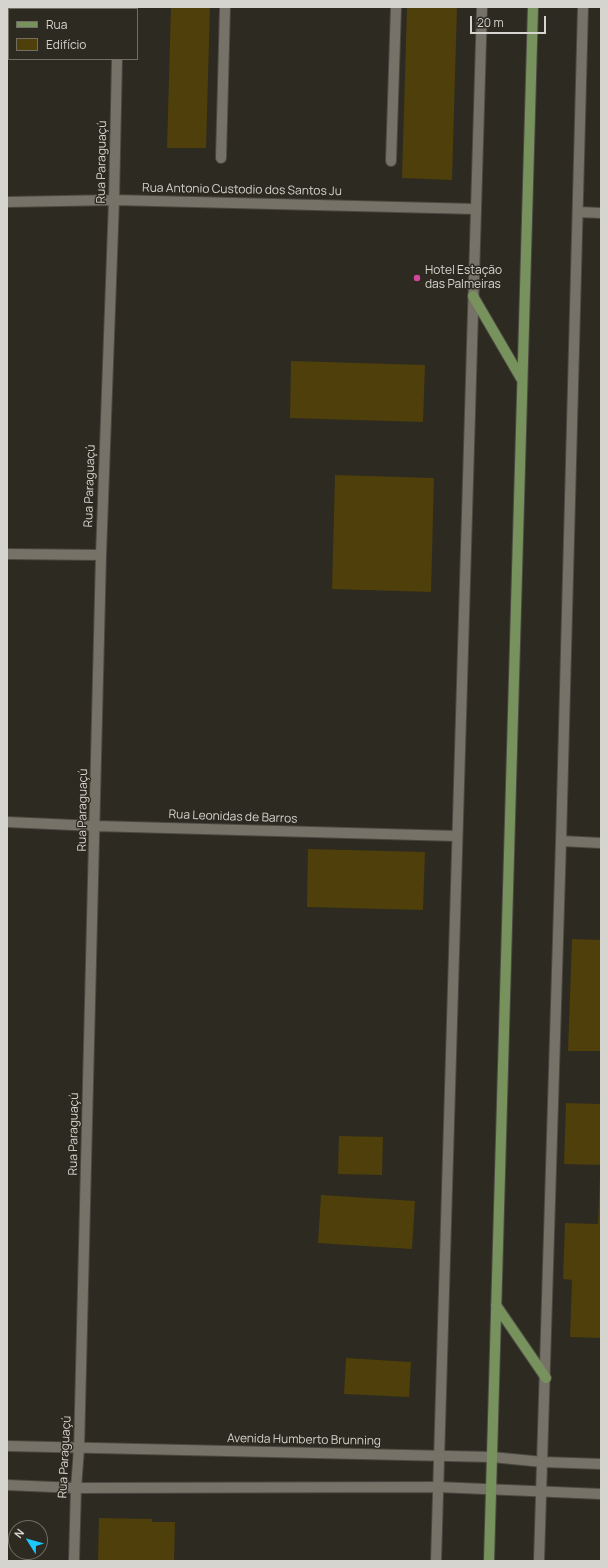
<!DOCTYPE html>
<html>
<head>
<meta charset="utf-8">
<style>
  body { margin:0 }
  #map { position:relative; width:608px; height:1568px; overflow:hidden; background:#2d2a21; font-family:Manrope,sans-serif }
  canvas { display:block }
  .frame { position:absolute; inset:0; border:8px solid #d6d4ce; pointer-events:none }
  .legend { position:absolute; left:8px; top:8px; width:130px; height:52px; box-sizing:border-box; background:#2d2a21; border:1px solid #716e66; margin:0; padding:5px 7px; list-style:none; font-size:12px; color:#d6d4ce }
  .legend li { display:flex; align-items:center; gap:8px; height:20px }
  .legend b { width:20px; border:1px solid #716e66 }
  .north { position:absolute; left:8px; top:1520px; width:40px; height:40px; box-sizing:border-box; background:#2d2a21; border:1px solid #716e66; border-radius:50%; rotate:307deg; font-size:11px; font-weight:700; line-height:16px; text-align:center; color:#d6d4ce }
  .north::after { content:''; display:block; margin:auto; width:14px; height:18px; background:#1dc9fc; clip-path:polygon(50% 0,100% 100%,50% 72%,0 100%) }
  .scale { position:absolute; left:470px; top:16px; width:76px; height:18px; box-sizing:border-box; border:2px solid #d6d4ce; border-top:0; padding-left:5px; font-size:12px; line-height:14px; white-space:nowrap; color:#d6d4ce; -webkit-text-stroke:3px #2d2a21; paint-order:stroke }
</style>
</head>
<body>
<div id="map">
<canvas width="608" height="1568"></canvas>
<div class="frame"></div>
<ul class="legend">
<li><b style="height:5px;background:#78925d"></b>Rua</li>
<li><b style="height:11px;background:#4e3f0b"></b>Edifício</li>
</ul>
<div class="north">N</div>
<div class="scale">20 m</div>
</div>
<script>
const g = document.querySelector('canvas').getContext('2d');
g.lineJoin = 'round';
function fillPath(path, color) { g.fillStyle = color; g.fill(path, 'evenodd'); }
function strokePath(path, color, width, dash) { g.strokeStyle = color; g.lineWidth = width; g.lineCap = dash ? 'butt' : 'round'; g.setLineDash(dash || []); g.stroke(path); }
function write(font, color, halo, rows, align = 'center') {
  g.font = font + ' Manrope,sans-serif'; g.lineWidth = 3; g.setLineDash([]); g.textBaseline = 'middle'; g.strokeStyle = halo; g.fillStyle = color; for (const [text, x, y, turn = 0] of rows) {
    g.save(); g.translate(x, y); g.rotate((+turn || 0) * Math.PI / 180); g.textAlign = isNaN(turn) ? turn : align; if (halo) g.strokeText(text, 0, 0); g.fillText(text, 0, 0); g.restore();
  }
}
fillPath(new Path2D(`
  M171,7H210L206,148H167Z
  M407,7H457L452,180L402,178Z
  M291,361L425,365L423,422L290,418Z
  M335,475L434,478L431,592L332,589Z
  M308,849L425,852L423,910L307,907Z
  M572,939L601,940V1051H568Z
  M566,1103L601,1104V1165L564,1164Z
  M339,1136L383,1137L382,1175L338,1174Z
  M600,1174H601V1338L570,1337L572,1280L563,1279L565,1223L598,1224Z
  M321,1195L415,1201L412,1249L318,1243Z
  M346,1358L411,1362L409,1397L344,1394Z
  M99,1518L152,1519V1522H175L174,1561H98Z`), '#4e3f0b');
const service = new Path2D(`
  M221,158L225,7
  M391,161L396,7`);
const minor = new Path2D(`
  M118,9V7
  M7,202L114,200L476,209
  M578,212L601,213
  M7,554L101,555
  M7,822L95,826L457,836
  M561,841L601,843
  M74,1561L76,1488L79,1449L101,555L114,200L117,59`);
const tertiary = new Path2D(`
  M436,1561L482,7
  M539,1561L561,841L583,7`);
const secondary = new Path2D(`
  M7,1446L492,1457L543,1462L601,1464
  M7,1485L76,1488L438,1487L601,1494`);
const primary = new Path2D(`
  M473,296L522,380
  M496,1305L546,1378
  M489,1561L533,7`);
strokePath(service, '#4b4841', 12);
strokePath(minor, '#4b4841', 12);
strokePath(tertiary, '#4b4841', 12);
strokePath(secondary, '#4b4841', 12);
strokePath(primary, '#4b4841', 12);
strokePath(service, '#767268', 10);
strokePath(minor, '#767268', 10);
strokePath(tertiary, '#767268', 10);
strokePath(secondary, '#767268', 10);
strokePath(primary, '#78925d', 10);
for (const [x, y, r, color] of [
  [417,278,4,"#d1479c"]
]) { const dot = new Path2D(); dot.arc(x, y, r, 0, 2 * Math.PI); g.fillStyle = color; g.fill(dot); strokePath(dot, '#2d2a21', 1.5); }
write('12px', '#d6d4ce', '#2d2a21', [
  ["Rua Paraguaçú",102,162,-89],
  ["Rua Antonio Custodio dos Santos Ju",242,190,1],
  ["Rua Paraguaçú",90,486,-88],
  ["Rua Paraguaçú",83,810,-89],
  ["Rua Leonidas de Barros",233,817,2],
  ["Rua Paraguaçú",74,1134,-89],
  ["Avenida Humberto Brunning",304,1440,1],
  ["Rua Paraguaçú",65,1457,-87]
]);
write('12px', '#d6d4ce', '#2d2a21', [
  ["Hotel Estação",425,271],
  ["das Palmeiras",425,285]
], 'left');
</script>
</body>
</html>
